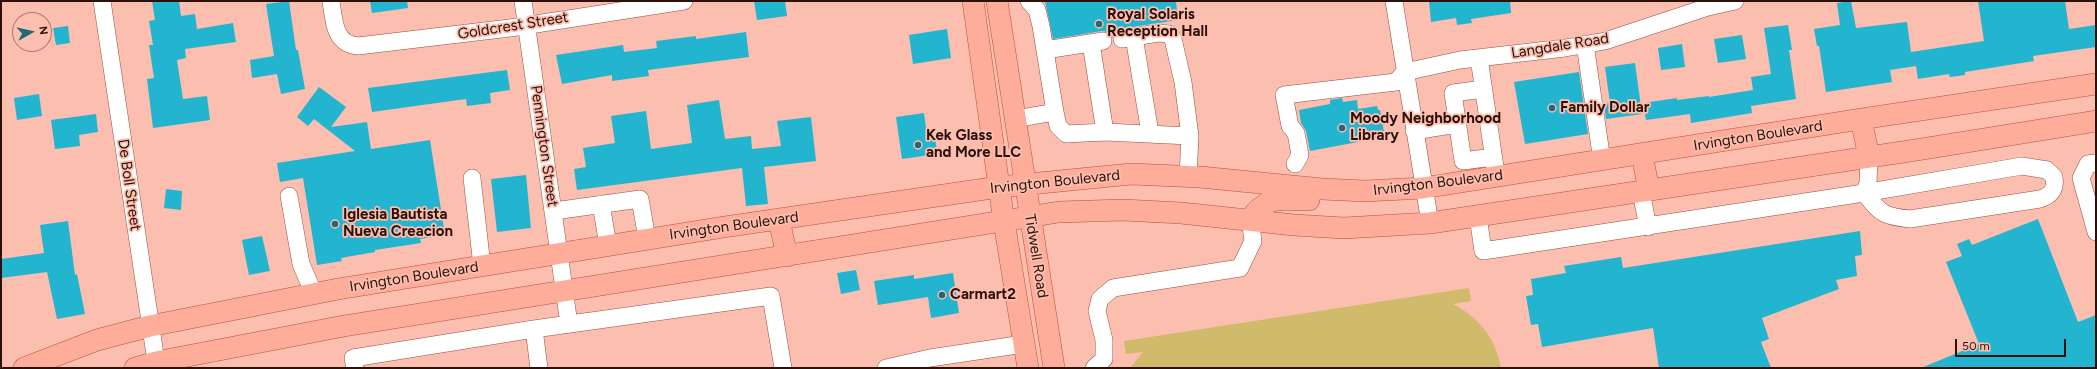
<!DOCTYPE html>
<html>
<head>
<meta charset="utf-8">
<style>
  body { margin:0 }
  #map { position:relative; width:2097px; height:369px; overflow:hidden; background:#fcbeaf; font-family:Figtree,sans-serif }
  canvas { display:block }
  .frame { position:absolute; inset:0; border:2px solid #2c110a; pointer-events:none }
  .north { position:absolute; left:12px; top:12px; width:40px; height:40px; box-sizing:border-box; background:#fcbeaf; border:1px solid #a9796d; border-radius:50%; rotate:82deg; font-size:11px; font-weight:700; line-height:16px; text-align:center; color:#2c110a }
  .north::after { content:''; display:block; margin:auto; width:14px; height:18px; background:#226977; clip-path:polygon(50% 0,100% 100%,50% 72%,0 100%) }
  .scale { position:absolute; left:1955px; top:339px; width:111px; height:18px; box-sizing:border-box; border:2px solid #2c110a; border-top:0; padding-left:5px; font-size:12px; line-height:14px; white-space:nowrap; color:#2c110a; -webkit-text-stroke:3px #fcbeaf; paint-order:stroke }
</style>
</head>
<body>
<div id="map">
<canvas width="2097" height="369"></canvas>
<div class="frame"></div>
<div class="north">N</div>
<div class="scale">50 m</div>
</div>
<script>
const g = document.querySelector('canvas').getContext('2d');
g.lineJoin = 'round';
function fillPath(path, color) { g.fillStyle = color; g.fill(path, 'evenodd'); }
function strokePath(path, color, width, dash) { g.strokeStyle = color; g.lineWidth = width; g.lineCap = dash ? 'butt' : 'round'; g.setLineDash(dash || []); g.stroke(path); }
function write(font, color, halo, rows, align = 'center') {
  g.font = font + ' Figtree,sans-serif'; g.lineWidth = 3.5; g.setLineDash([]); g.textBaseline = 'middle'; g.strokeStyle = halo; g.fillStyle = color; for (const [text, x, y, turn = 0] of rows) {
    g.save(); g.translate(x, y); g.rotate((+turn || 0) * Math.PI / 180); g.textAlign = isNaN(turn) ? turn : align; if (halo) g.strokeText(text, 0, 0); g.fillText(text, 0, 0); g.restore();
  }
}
fillPath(new Path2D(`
  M1469,288L1471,301L1453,304C1479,318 1496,338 1501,368H1130L1143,352L1126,354L1124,341Z`), '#d0ba6b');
fillPath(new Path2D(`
  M152,1H179L181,16L195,14L197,29L233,23L236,42L185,49L186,58L177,60L183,99L207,96L210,120L153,128L147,79L154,78L149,45H153L149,21L155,20Z
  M289,1L296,50H298L305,89L281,94L277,74L252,78L250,60L274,56L266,4Z
  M370,1H407L408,8L372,13Z
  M754,1H785L787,16L757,20Z
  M1045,1H1176L1178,20L1120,29L1115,32L1112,38L1107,32L1102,31L1053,39Z
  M1429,1H1510L1511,13L1471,19L1472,23L1457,25L1456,18L1431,22Z
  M1851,1L1856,28L1907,22L1911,52L1984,41L1978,1H2065L2069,29L2096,25V47L2033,56L2034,61L1965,72V75L1950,77L1949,74L1918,79L1916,66L1890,70L1892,82L1826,92L1819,46H1817L1814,29L1840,25L1837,3Z
  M1788,25L1792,50H1789L1796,99L1751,106L1752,113L1691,123L1690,114L1646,120L1643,103L1677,98V100L1709,96V97L1753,90L1751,77L1771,74L1764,28Z
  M68,26L70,43L56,45L53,28Z
  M947,29L951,58L913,64L909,35Z
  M746,32L749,57L648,70L649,76L612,81V75L562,84L556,55L623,45L624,52L657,48L656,41L696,36V39Z
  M1742,35L1746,59L1718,63L1714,39Z
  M1682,44L1685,67L1661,70L1658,48Z
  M1635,63L1642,114L1606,119L1604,104L1610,103L1605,67Z
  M507,70L510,90L490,93L491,103L467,106L466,99L372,112L368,88Z
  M1579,72L1588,134L1525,144L1514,82Z
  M319,87L346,107L331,127L367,122L371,149L430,140L445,235L420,239L421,243L375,250V252L341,258L342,261L317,265L303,178L280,182L277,163L355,151L314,119L308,126L297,117Z
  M39,94L42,116L17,120L14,98Z
  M1342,98L1343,102L1357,100L1358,109L1377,106L1378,110H1380L1385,137L1310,151L1306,131L1301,123L1299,110L1330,104V100Z
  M719,100L725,139L751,136L752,149L781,146L777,121L811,117L816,161L764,167L768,204L746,206L742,168L577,190L574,169L586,167L583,148L615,143L611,116L646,111L651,149L692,143L687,105Z
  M924,113L927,136L935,135L937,154L902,159L896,117Z
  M96,114L98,132L79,135L80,146L55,149L51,120Z
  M526,175L531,228L497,232L491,179Z
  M166,189L182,191L181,210L164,208Z
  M2038,219L2078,322L2096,315V368H1921L1979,344L1946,262L1962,256L1957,244L1969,239L1972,245Z
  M68,221L75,275L77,274L85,314L57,319L47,272L1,278V259L44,253L40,225Z
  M1860,231L1862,255L1855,256L1857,276L1836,280L1839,289L1762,318L1769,339L1761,342L1771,368H1659L1653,328L1542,347L1538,324L1531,325L1526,296L1533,295L1531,279L1566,273L1564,266L1621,257L1623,268Z
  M262,236L270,271L249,275L242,240Z
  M856,270L860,290L841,294L837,273Z
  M953,273L959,313L931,318L928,297L878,305L874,281L914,275V279Z`), '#23b5d0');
const minor = new Path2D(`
  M102,1L157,368
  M331,1C334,21 334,44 358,46L510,28L684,1
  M523,1L569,324
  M1394,1L1430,223
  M1134,37L1150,133
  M1122,39L1158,33L1169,34L1173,39L1183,82L1190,136
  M1091,43L1105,132
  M1585,44L1602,161
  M1045,50L1103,41
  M1479,58L1495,167
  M1484,89L1453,93L1463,161L1493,157
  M1055,112L1058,126L1066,134L1105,132L1190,136L1188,177
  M1015,119L1055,112L1041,26L1037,10L1029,1
  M1414,131L1457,124
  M2096,163L2088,164L2081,178L2096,232
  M1295,164L1300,155L1296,133L1290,126L1284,95L1396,82L1405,72L1460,60L1565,48L1605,41L1708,7L1735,1
  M472,178L482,266
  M1641,192L1648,227
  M1864,193L1868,184L1869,157
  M289,196L301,264L314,294
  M601,204L608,245
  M554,211L640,199L647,239
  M1478,216L1483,251L1864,193L2022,166L2047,170L2054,177C2056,189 2052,195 2040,199L1910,219C1882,216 1882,214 1864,193
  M355,368L353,358L534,329
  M539,368L534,329L771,296L783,368
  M886,368L930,358L1017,345
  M1094,368L1104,359V340L1097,311L1100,299L1113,288L1240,268L1253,241L1250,219`);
const major = new Path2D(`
  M973,1L1004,222L1028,368
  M997,1L1054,368
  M1861,119L1869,157
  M1642,155L1649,190
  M1250,219C1269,194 1280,200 1309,200
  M779,220L787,256
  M24,368L97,340L150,326L338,289L724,227L999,187L1131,174L1200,177L1322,189L1365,191L1423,188L1861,119L2096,84
  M135,368L156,362L344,326L1059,212L1123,210L1181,213L1294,225L1344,228L1430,223L1916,150L2096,121`);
strokePath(minor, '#935041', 18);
strokePath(major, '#b4533c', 22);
strokePath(minor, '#fff', 17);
strokePath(major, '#fead9a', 21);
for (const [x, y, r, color] of [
  [1099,24,4,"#226977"],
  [1552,108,4,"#226977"],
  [1342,128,4,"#226977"],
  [918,145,4,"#226977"],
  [335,224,4,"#226977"],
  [942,295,4,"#226977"]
]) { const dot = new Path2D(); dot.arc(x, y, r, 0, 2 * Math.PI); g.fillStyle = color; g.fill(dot); strokePath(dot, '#fcbeaf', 1.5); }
write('bold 15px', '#2c110a', '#fcbeaf', [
  ["Royal Solaris",1107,15],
  ["Reception Hall",1107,32],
  ["Family Dollar",1560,108],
  ["Moody Neighborhood",1350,119],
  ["Library",1350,136],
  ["Kek Glass",926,136],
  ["and More LLC",926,153],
  ["Iglesia Bautista",343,215],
  ["Nueva Creacion",343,232],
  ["Carmart2",950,295]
], 'left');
write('15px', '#2c110a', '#fcbeaf', [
  ["Goldcrest Street",513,26,-9],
  ["Langdale Road",1560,46,-9],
  ["Irvington Boulevard",1758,136,-9],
  ["Pennington Street",544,146,82],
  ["Irvington Boulevard",1055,182,-6],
  ["Irvington Boulevard",1438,183,-7],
  ["De Boll Street",129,185,82],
  ["Irvington Boulevard",734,226,-8],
  ["Tidwell Road",1036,256,81],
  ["Irvington Boulevard",414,277,-9]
]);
</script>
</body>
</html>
